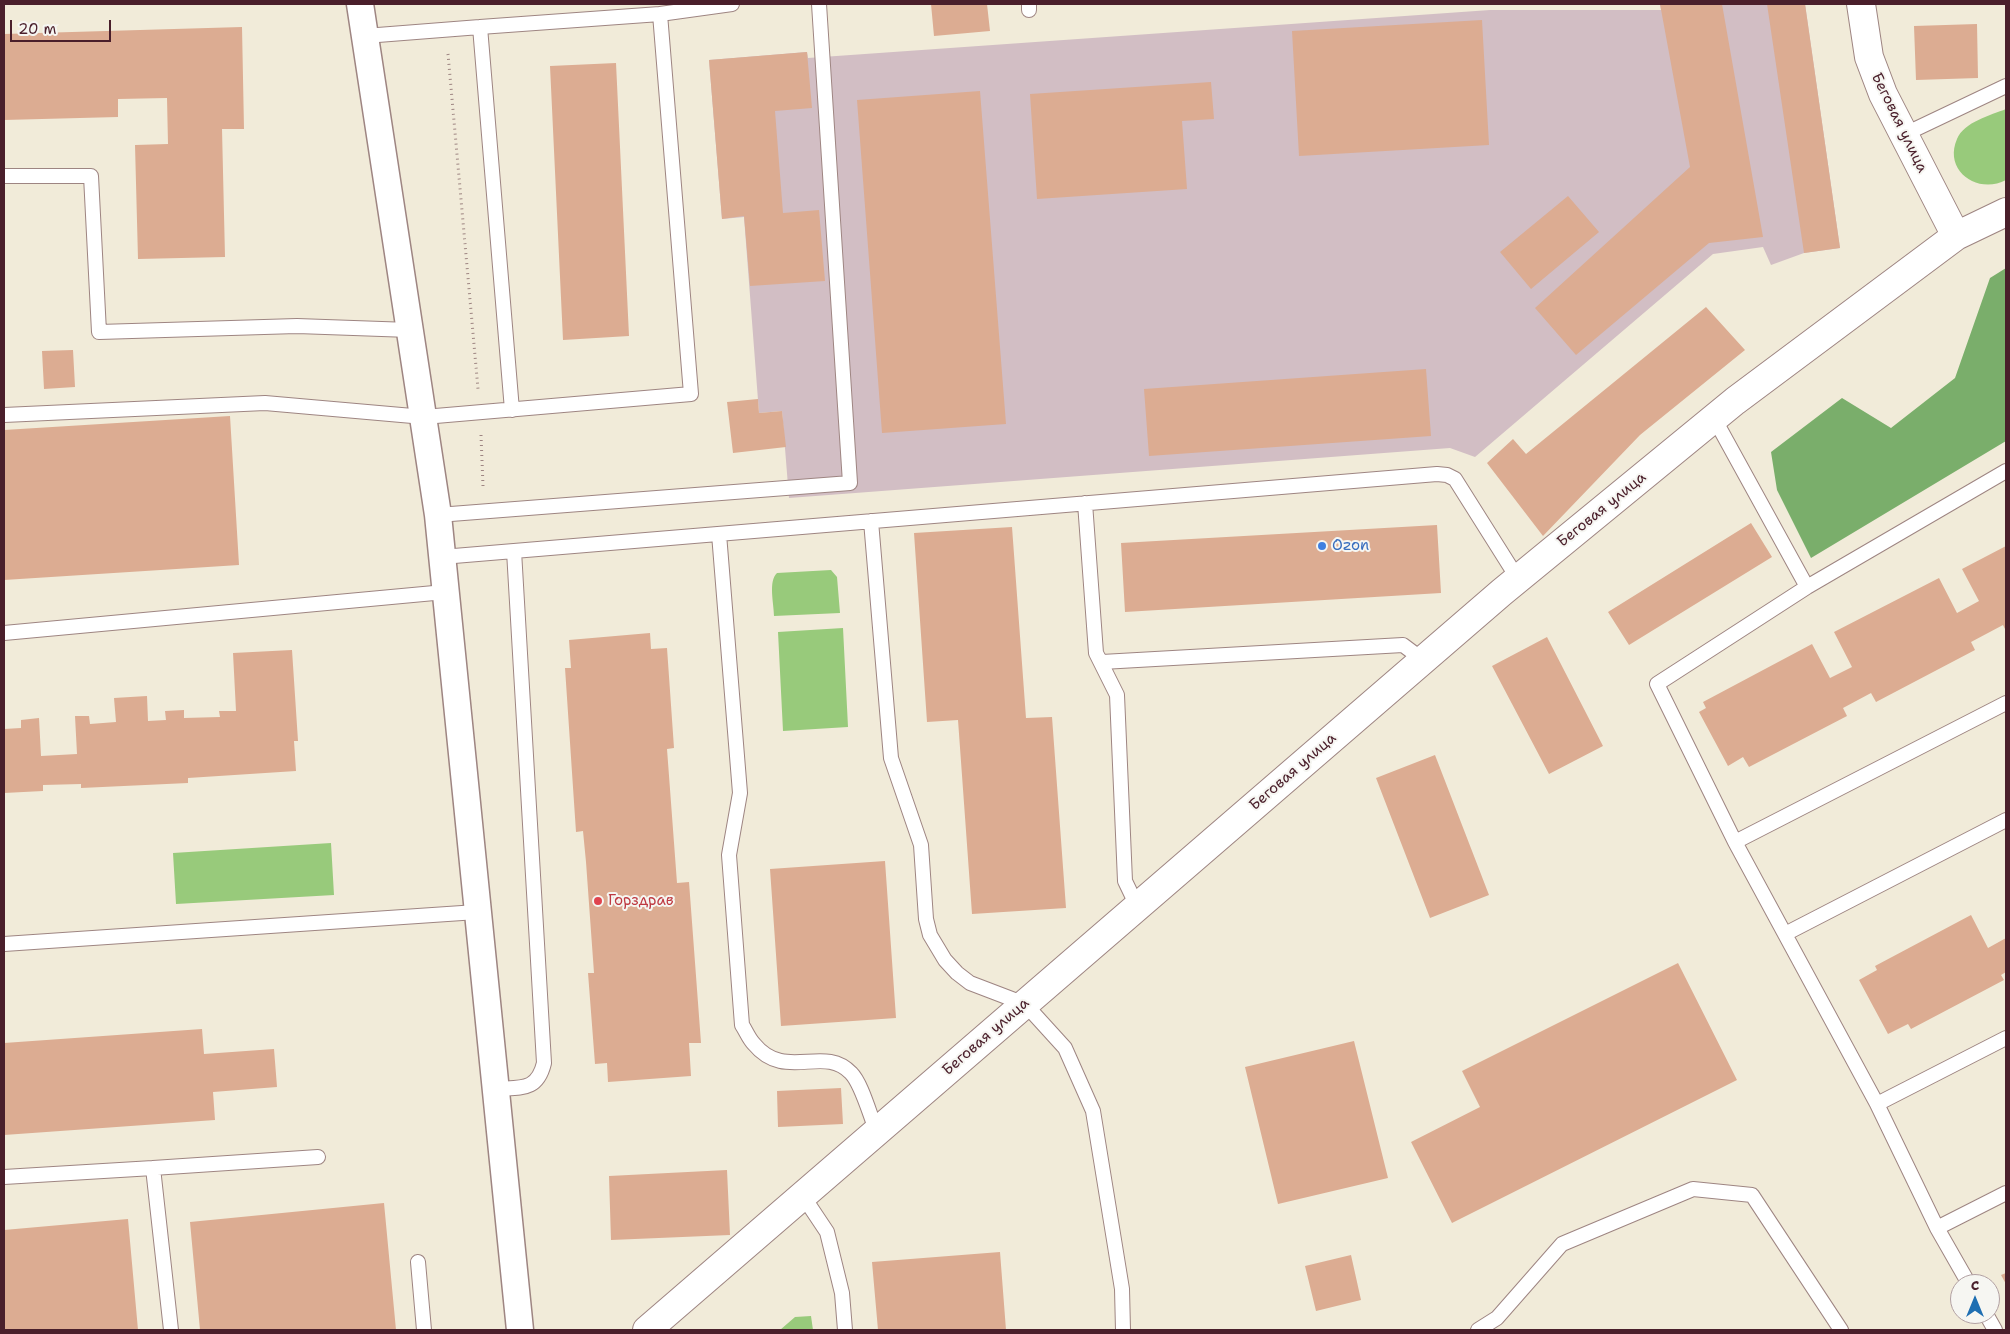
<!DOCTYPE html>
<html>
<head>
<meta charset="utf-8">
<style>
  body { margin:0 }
  #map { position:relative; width:2010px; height:1334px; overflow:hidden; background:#f1ebd9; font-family:"Shantell Sans",sans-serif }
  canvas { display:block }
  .frame { position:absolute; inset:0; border:5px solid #4a1f2b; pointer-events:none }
  .north { position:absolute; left:1950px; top:1274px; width:50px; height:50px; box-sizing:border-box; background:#f6f6f2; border:1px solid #b1a0a2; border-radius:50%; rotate:0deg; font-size:14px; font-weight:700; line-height:20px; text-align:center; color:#4a1f2b }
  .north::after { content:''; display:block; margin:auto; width:18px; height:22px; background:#1f6fb2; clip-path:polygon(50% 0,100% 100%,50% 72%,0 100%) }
  .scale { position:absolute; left:10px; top:20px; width:101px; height:22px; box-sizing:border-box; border:2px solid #4a1f2b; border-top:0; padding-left:6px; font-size:15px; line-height:18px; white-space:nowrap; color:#4a1f2b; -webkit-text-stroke:4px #f6f6f2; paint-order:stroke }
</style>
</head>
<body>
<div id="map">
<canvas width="2010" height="1334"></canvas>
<div class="frame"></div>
<div class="north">С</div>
<div class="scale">20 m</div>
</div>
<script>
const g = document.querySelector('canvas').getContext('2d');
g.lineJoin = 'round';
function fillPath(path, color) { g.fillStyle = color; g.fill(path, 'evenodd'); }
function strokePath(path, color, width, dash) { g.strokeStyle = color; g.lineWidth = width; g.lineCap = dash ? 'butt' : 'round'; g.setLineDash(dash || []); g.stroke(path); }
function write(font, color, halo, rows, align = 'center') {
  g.font = font + ' "Shantell Sans",sans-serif'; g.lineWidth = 4; g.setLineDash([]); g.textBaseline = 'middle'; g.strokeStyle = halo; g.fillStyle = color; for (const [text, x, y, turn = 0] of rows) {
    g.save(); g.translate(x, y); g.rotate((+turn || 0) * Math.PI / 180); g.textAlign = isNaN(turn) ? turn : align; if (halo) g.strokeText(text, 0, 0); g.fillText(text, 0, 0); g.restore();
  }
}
fillPath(new Path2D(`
  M1660,4H1805L1840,248L1804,253L1771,265L1763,247L1713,254L1475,457L1450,448L789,498L782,411L759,413L744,217L722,219L709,60L807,52L808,58L1490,10H1661Z`), '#d2bec4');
fillPath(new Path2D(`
  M2006,109V180C1978,195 1943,171 1957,139C1964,122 1991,115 2006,109Z
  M831,570L837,577L840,613L774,616C774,604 768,581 777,573Z
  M843,628L848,727L783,731L778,632Z
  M331,843L334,895L176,904L173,853Z
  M811,1316L813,1330H780L795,1317Z`), '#98ca7b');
fillPath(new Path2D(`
  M2006,268V441L1811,558L1777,490L1771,452L1842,398L1891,428L1955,378L1990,278Z`), '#7aae6b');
fillPath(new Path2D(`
  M931,4H987L990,31L934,36Z
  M1660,4H1722L1763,237L1709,243L1576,355L1535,308L1690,167Z
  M1767,4H1805L1840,248L1804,253Z
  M1482,20L1489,145L1299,156L1292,31Z
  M1977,24L1978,78L1916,80L1914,26Z
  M242,27L244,129H222L225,257L138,259L135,145L168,144L167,98L118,99V117L4,120V34Z
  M807,52L812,108L775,111L783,213L819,210L825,281L750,286L744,216L722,219L709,60Z
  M616,63L629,336L563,340L550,66Z
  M1211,82L1214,119L1182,121L1187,189L1037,199L1030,94Z
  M980,91L1006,424L882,433L857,100Z
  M1568,196L1599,232L1531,289L1500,252Z
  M1706,307L1745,350L1640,435L1543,536L1487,463L1513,439L1526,454Z
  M73,350L75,387L44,389L42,351Z
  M1426,369L1431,436L1149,456L1144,389Z
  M758,399L759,413L782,411L786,447L733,453L727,402Z
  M230,416L239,565L4,580V430Z
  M1751,523L1772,557L1629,645L1608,612Z
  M1437,525L1441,593L1125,612L1121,543Z
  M1012,527L1026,718L1052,717L1066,908L972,914L958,720L927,722L914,533Z
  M2006,546V631L2003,625L1971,642L1975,650L1876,702L1871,693L1843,708L1847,716L1749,767L1743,757L1728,766L1699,712L1706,708L1703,702L1812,644L1830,678L1852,667L1834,632L1939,578L1957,613L1979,601L1962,569Z
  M650,633L651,649L667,648L674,748L667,749L677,883L689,882L701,1043H689L691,1076L608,1082L607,1063L595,1064L588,973H594L586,862L583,831L576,832L565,668H571L569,640Z
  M1547,637L1603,746L1549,774L1492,666Z
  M292,650L298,741H294L296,771L188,778V783L81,788V784L43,785V791L4,793V729L21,728V720L39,718L41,756L77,754L75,716H89L90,724L116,722L114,698L147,696L148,721L166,720L165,711L184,710V718L220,717L219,711H236L233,653Z
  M1435,755L1489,895L1430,918L1376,778Z
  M885,861L896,1018L781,1026L770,869Z
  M1971,915L1988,948L2006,938V972L2001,975L2004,980L1911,1029L1908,1024L1888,1034L1859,980L1877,970L1875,966Z
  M1678,963L1737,1080L1452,1223L1411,1142L1480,1107L1462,1071Z
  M202,1029L204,1054L274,1049L277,1087L213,1092L215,1120L4,1135V1043Z
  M1354,1041L1388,1178L1278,1204L1245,1067Z
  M841,1088L843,1124L778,1127L777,1091Z
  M727,1170L730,1235L611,1240L609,1176Z
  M384,1203L396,1330H200L190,1222Z
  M128,1219L138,1330H4V1230Z
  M1000,1252L1006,1330H878L872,1262Z
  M1351,1255L1361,1300L1316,1311L1305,1266Z
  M2006,1273V1284L2001,1275Z`), '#dcac92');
const service = new Path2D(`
  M1029,4V10
  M365,36L480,27
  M1903,135L2006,86
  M4,176H91L99,332L297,326L410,330
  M512,410L480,27L660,14
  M4,415L265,403L424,417L691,394L660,14L732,4
  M1714,418L1807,587
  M1085,503L1096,653L1117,695L1125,881L1137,906
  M438,515L850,483L819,4
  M871,521L891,758L921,845L926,919L930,935L945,960L957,973L970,983L1025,1004L1065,1048L1093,1111L1122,1289L1123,1330
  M719,534L740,793L729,855L742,1025C746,1031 749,1039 754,1044C785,1082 824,1044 851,1073C862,1084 870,1116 877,1132
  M442,557L1437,474L1447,475L1455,479L1518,579
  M4,633L445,592
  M1102,662L1403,645L1423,660
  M1735,842L1657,684L1807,587L2006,471
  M1785,934L2006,820
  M4,944L477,912
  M2006,1038L1877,1104L1937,1228L2006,1193
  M495,1089C520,1087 537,1092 544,1063L514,551
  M1877,1104L1735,842L2006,703
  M4,1177L153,1168
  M803,1196L827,1232L842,1293L845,1330
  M1937,1228L1969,1284
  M418,1262L424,1330
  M1986,1314L1995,1330
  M171,1330L153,1168L318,1157
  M1478,1330L1497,1318L1562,1244L1693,1189L1752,1195L1841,1330`);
const minor = new Path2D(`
  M360,4L438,515L520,1330`);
const tertiary = new Path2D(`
  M1861,4L1869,57L1883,94L1956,236
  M647,1330L1502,592L1735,401L1956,236L2006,212`);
strokePath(service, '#9e8582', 16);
strokePath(minor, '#9e8582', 29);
strokePath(tertiary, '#9e8582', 30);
strokePath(new Path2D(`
  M448,54L478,389
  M481,435L483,486`), '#9e8582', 3, [1, 4]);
strokePath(service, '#fff', 14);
strokePath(minor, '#fff', 26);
strokePath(tertiary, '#fff', 28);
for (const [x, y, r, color] of [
  [1322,546,5,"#3f7fe0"],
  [598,901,5,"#e0444e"]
]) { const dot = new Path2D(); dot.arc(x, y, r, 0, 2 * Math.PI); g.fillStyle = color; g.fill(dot); strokePath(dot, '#f6f6f2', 2); }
write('15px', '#4a1f2b', '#f6f6f2', [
  ["Беговая улица",1899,123,64],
  ["Беговая улица",1602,510,-39],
  ["Беговая улица",1293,772,-41],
  ["Беговая улица",986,1037,-41]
]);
write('15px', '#366cbe', '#f6f6f2', [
  ["Ozon",1332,546]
], 'left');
write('15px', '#be3a42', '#f6f6f2', [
  ["Горздрав",608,901]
], 'left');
</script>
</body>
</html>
